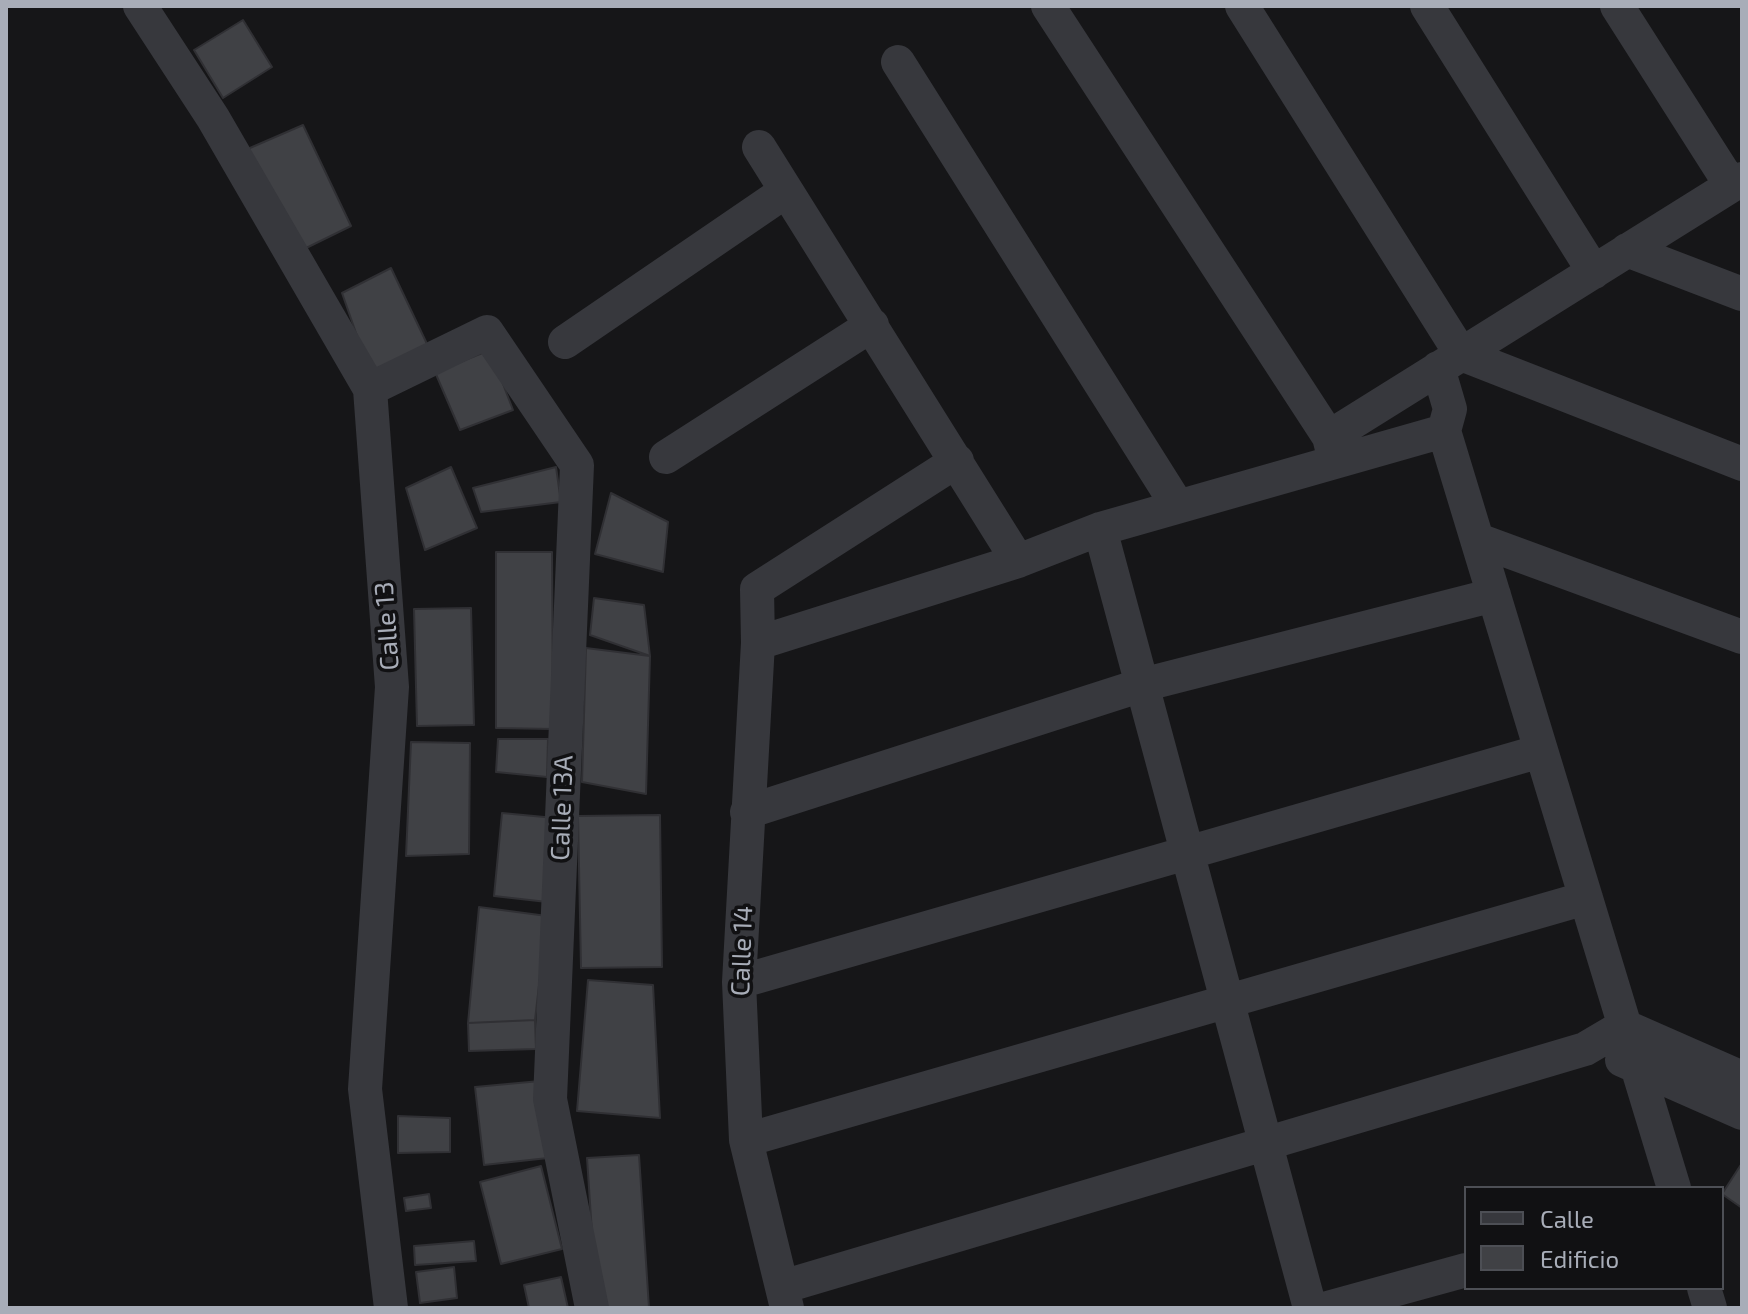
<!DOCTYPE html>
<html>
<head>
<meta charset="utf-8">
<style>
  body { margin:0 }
  #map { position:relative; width:1748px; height:1314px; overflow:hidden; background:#161618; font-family:"Exo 2",sans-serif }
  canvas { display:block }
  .frame { position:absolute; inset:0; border:8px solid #a8adb8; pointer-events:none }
  .legend { position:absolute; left:1464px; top:1186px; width:260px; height:104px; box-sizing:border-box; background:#111113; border:2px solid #4d4f55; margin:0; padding:10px 14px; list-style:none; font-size:24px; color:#a8adb8 }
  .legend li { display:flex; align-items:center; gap:16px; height:40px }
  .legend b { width:40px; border:2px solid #4d4f55 }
</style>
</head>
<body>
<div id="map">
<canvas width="1748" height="1314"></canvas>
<div class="frame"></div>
<ul class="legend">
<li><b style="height:10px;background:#37383d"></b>Calle</li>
<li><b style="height:22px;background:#404145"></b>Edificio</li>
</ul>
</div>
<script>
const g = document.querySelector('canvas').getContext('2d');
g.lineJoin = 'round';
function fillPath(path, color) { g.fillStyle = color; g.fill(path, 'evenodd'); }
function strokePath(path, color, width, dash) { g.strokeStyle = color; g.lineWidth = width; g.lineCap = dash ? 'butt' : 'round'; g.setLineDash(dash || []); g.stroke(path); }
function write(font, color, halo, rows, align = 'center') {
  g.font = font + ' "Exo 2",sans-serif'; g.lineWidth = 7; g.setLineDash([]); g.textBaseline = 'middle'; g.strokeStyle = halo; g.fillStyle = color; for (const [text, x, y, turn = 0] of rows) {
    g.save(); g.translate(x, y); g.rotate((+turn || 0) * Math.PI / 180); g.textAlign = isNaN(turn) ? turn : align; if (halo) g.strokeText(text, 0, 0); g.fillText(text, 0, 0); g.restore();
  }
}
const building = new Path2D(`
  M243,20L272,67L223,98L194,50Z
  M303,125L351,226L296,253L243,151Z
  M391,268L428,346L370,373L342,293Z
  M490,350L513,410L460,430L435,372Z
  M451,467L477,528L425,550L406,488Z
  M556,467L561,502L481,512L473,488Z
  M611,493L668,522L663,572L595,554Z
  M496,552H552L553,729L496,728Z
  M594,598L644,605L650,656L590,635Z
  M471,608L474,725L417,726L414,609Z
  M586,648L650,656L646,794L582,782Z
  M498,739H548L547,777L496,772Z
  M411,742L470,743L469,854L406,856Z
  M502,813L555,818L547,902L494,896Z
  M660,815L662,967L581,968L578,816Z
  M479,907L547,916L535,1020L468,1023Z
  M588,980L653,985L660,1118L577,1111Z
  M535,1020L536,1049L469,1051L468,1023Z
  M540,1081L548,1158L484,1165L475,1087Z
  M398,1116L450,1118V1152L398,1153Z
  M639,1155L649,1308H597L587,1158Z
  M1742,1163V1208L1722,1194Z
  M541,1166L562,1249L501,1264L480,1182Z
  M429,1194L431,1208L406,1211L404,1198Z
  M474,1241L476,1261L415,1265L414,1246Z
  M454,1267L457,1298L420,1303L416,1272Z
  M561,1277L568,1308H529L524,1285Z`);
fillPath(building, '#404145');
strokePath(building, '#303034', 2);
strokePath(new Path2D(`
  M140,6L213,118L370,389L392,687L365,1089L391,1308
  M1048,6L1329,437L1335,461
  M1242,6L1461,354L1742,464
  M1427,6L1594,272
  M1617,6L1731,185
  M898,62L1177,505
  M759,147L1018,561
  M1627,250L1742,294
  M565,342L786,191
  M1438,368L1450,409L1444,431L1674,1188
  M370,389L487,332L577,465L550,1099L592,1308
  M1329,437L1742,179
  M666,457L872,325
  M1100,529L1310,1308
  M1478,540L1742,637
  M758,643L1018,561L1100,529L1444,431
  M747,812L1142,685L1494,595
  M739,982L1541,751
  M1622,1060L1742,1113
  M746,1140L1586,898
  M782,1287L1585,1049L1624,1026L1742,1078
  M1704,1288L1710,1308
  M787,1308L746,1140L739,982L758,643L757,589L957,461
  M1328,1308L1466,1270`), '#37383d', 34);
write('26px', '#a8adb8', '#111113', [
  ["Calle 13",387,626,-94],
  ["Calle 13A",562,808,-88],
  ["Calle 14",742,951,-88]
]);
</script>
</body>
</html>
